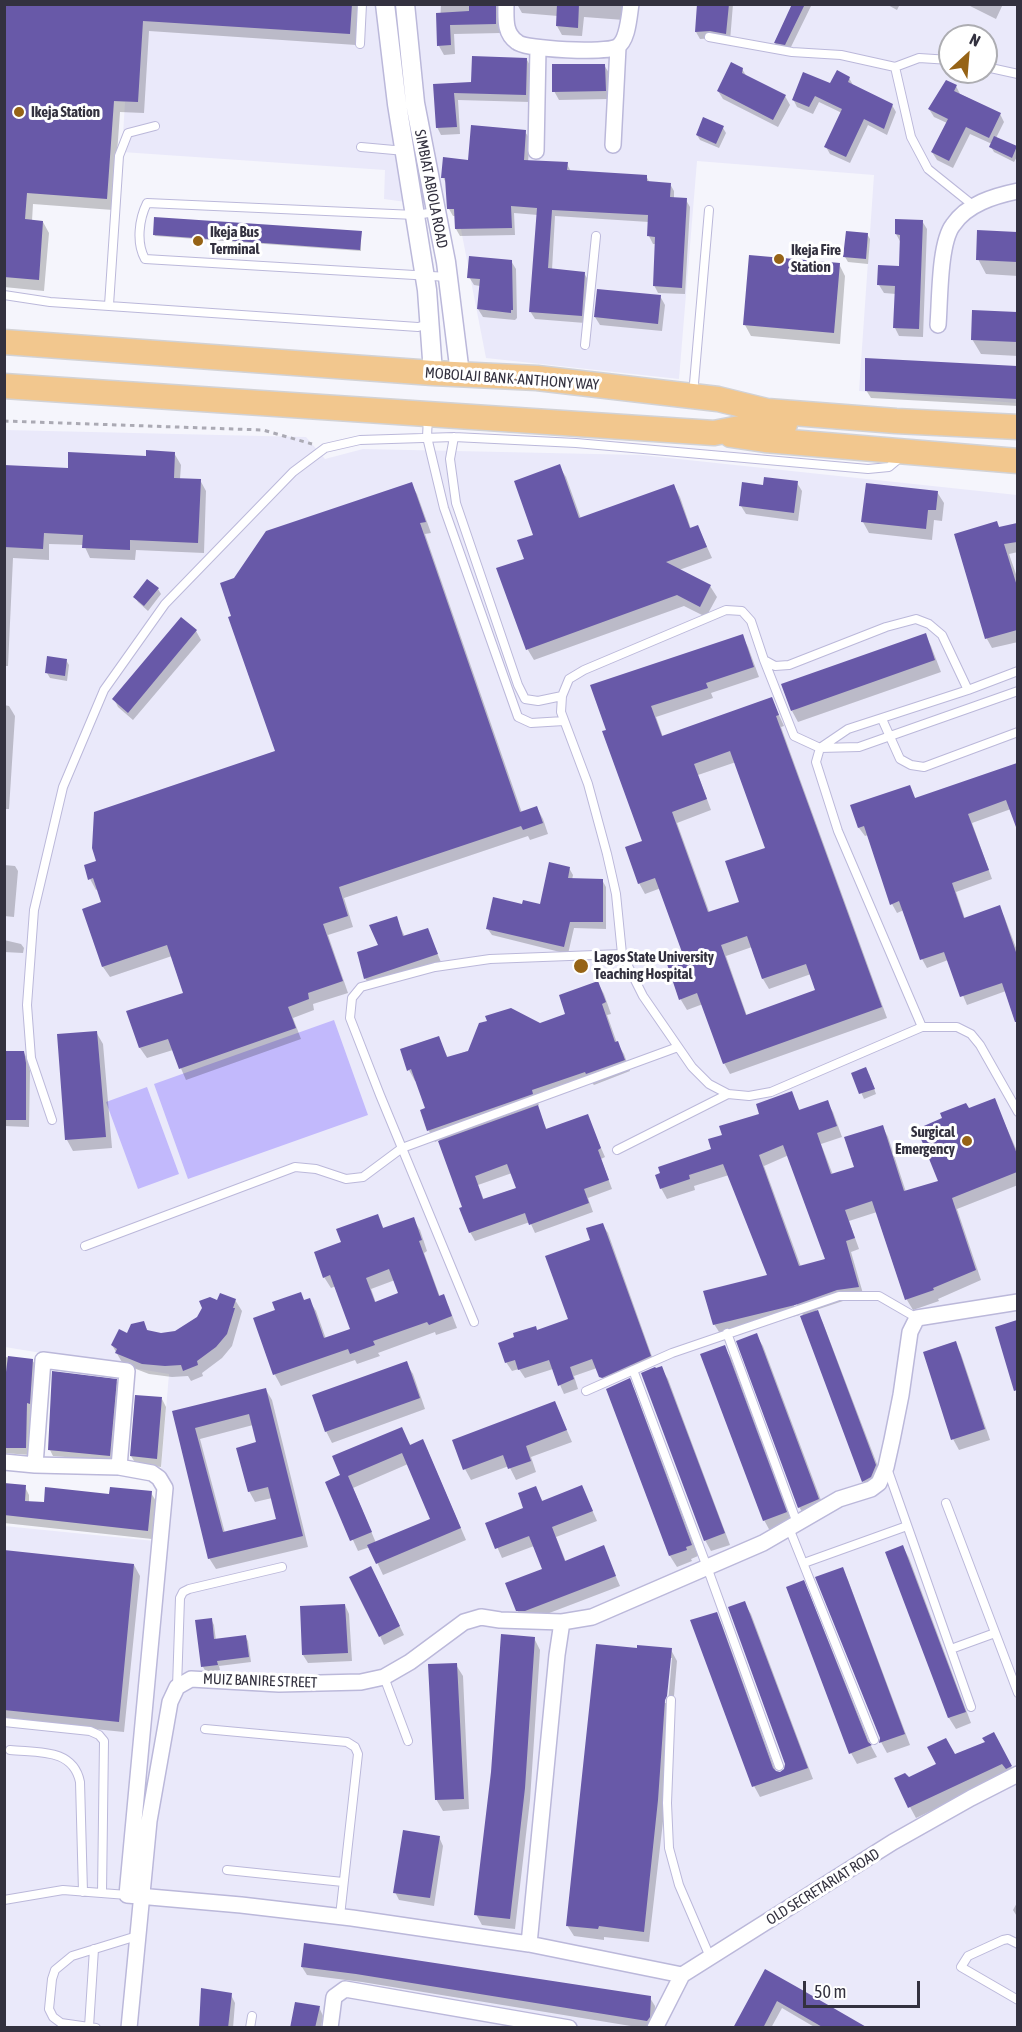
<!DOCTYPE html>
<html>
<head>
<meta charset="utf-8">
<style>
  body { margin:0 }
  #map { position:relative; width:1022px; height:2032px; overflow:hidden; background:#f5f5fc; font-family:"Asap Condensed",sans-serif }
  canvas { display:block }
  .frame { position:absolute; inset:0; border:6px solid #33313f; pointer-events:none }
  .north { position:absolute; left:938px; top:24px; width:60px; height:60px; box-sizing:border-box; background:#fff; border:2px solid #adadb2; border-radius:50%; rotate:26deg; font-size:16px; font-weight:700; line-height:24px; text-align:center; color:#33313f }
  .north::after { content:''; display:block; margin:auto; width:21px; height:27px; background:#966316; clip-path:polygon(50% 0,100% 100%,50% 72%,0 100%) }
  .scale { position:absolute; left:803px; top:1981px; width:117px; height:27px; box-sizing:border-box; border:3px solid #33313f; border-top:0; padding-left:8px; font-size:18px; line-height:21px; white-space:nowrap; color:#33313f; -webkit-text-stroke:4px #fff; paint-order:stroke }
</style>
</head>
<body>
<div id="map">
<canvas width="1022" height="2032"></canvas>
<div class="frame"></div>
<div class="north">N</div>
<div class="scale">50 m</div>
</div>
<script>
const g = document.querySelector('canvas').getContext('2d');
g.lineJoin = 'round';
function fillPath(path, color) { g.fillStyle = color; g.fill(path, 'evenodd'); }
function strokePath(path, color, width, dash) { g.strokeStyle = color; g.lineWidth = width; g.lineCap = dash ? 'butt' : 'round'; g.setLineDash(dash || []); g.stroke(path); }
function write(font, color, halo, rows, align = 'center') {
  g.font = font + ' "Asap Condensed",sans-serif'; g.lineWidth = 6; g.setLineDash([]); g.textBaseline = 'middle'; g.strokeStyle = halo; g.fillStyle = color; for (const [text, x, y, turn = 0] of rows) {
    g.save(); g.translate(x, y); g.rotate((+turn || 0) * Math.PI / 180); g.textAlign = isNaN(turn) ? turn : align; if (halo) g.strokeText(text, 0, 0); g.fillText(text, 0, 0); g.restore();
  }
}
fillPath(new Path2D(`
  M56,5H1017V403L859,391L874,175L697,161L679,379L486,358L457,209L384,199L385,170L122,152L125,102L49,97ZM950,36H986V72H950Z
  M5,430L306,437L325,459L363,449L641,455L1017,495V2027H5L4,1526L155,1541L169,1374L5,1347Z`), '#eae9fa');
fillPath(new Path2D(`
  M334,1020L368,1115L188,1179L154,1084Z
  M147,1087L179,1174L138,1189L106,1102Z`), '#c2b9fc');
fillPath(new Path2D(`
  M4,4H49V6L70,8L71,4H358L356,45L149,31L144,113L120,112L113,210L33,204L32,221L43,222L49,233L44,291L4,287Z
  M441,4H506L500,13L501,33L454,34L455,54L444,55L439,46Z
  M517,4H625L624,20L584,17L582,36L562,35L557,26L558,16L522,13Z
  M699,4H733L730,41L715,38L700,39L696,32Z
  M793,4H812L789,51L779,50L775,43Z
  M886,4H900L897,10Z
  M966,4H1003L996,19Z
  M527,60L531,67L530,102L458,100L460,134L441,135L437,127L434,85L472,83Z
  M604,65L609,73L610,99L559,100L554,91Z
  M742,69L747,77L785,96L790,105L778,127L723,99L718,91Z
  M849,78L853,85L892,105L896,112L887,135L868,125L850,163L830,154L826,147L842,113L819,102L813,114L797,107L793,99Z
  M956,86L960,94L1000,114L1004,122L996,138L1016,148L1018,155L1014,162L994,152L991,147L992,144L970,134L953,168L937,160L932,152L947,123L934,117L929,109Z
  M723,128L726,133L719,148L700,140L697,135Z
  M525,132L530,139L528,162L567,164L571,172L646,176L650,183L670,184L674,191V199L686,200L690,207L685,294L658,293L654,285L656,244H653L649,236V222L555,216L552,270L584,273L588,280L585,323L535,319L530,311L538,215L514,213L515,235L460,236L456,229V216H453L449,209L447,185L443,177Z
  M922,221L927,229L923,337L899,336L895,328L896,294L884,293L879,285L900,267L901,243L896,234Z
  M979,232L1018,233V276L986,274L978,259Z
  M361,233V251L155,236L154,234Z
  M867,234L870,239L868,264L848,262L845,257Z
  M511,261L516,269L517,318L515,320L483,317L478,309L480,286L474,285L469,277Z
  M839,264L845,276L840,344L751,336L745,325Z
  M660,296L665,305L662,331L600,325L595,317Z
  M974,312L1018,314V356L981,354L972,339Z
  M867,359L1018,368V406L871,398L866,390Z
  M174,453L181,465L180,479L200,480L206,491L204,553L136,550L135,560L90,558L84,545L49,544V560L13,558L8,666H4V467L69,470Z
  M559,466L566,477L581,519L674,486L680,497L691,529L698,527L712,558L679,570L710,586L717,597L706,617L684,606L534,660L528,650L498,569L526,560Z
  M797,483L802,491L798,521L746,514L741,506L764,486Z
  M411,484L417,494L431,533L425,534L522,813L537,808L543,819L548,834L530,840L528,836L344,898L353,927L328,935L348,993L313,1004L314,1010L293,1018L301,1039L186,1080L173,1050L147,1058L140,1048L128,1012L185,994L172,956L110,977L103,967V903L98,889L96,890L90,879L98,862L277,752L233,617L235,580Z
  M937,492L944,503L942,521L934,520L932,540L869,533L863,522Z
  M996,523L1000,528L1018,525V552L1009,554L1018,580V642L992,648L987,639L955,535Z
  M158,589L161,594L148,611L138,602L135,597Z
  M181,619L196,631L201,640L133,720L118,707L114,699Z
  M925,635L931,646L941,672L798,722L792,711Z
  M742,636L748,647L759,677L711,693L713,698L656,717L663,737L771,698L784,726L781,727L887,1018L730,1074L724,1063L703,1004L687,1010L681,1000L668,962L685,955L661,888L645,894L639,883L644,842L604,732ZM736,762L767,849L741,902L710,914L677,823L711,810L698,775ZM752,947L763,979L769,989L811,974L817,991L747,1016L726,956Z
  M66,660L69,665L67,681L50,678L47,673Z
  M4,705L9,706L15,716L9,809H4Z
  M1018,764V828L1011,809L972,823L992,879L956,892L965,919L999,907L1004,916L1018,953V1024L1006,991L967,1005L948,960L927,968L922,959L904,910L897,913L892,904L868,835L865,836L859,828L852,806L909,787L916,800Z
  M4,865L15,866L18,871L14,917L4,916Z
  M569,868L573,875L572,880H602L606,887V929L574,928L568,954L492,935L487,928L524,905L542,906Z
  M396,918L405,937L427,930L441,962L370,986L365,978L380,946Z
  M4,940L21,944L24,948L23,953L4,952Z
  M598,983L604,994L611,1014L607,1015L617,1043L624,1054L630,1071L594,1085L592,1083L537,1101L539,1105L536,1106L547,1130L587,1116L605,1157L601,1159L612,1189L588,1198L593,1212L535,1233L530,1222L475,1241L470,1232L464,1208L439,1140L435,1142L429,1131L422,1111L427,1109L417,1081H415L409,1070L402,1050L438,1038L448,1058L567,1015ZM512,1173L518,1189L484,1200L478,1185Z
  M96,1032L103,1044L112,1148L73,1151L67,1140Z
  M4,1052L24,1053L28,1060L30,1071L29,1127L4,1126Z
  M853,1074H869L876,1094L864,1099Z
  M791,1093L800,1111L827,1102L833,1112L842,1137L821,1144L833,1175L856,1168L882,1126L888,1137L906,1192L940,1182L969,1110L994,1100L1018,1153V1185L957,1209L981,1280L938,1299L939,1301L913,1310L907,1300L877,1212L849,1221L859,1249L851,1252L864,1297L843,1301L816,1310L823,1323L882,1477L870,1492L863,1481L804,1317L793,1297L790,1299L800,1315L721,1335L714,1324L769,1276L729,1175L694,1186L695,1190L667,1199L661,1188L713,1150L724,1136L761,1115ZM789,1155L827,1260L801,1267L764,1166Z
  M377,1216L384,1229L413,1219L420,1230L427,1251L424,1253L440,1297L443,1296L449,1307L457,1328L436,1335L435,1332L378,1353L380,1356L357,1364L355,1360L281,1386L275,1375L255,1319L309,1300L316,1311L326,1339L352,1330L336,1286L331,1288L324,1277L343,1243ZM395,1280L400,1294L376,1303L371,1289Z
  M602,1224L608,1233L655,1365L607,1386L597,1368L574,1376L578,1389L564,1394L553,1369L525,1378L519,1369L512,1371L506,1362L537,1331L570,1320L592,1241Z
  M235,1300L242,1311L232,1346L222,1358L202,1373L203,1376L191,1381L188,1376L172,1377L149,1374L123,1364L112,1345L143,1323L148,1331L161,1334L176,1333L218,1302Z
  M1018,1322V1396L997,1328Z
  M756,1335L763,1346L825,1511L806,1518L799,1507Z
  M955,1343L961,1354L990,1440L959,1450L953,1439Z
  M724,1347L731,1358L792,1523L770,1531L764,1520Z
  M4,1357L32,1360L37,1367L33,1410H31L30,1455L4,1453Z
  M406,1363L413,1374L425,1409L332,1443L326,1431Z
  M661,1368L668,1379L730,1545L711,1551L705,1540Z
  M629,1380L635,1391L698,1556L691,1559L692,1561L677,1567L670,1556L608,1390Z
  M116,1381L119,1387L113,1461L53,1456L50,1450Z
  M266,1390L272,1400L308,1547L216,1569L209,1558L173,1412ZM253,1425L258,1443L249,1491L255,1502L272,1498L278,1520L225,1533L200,1439Z
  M162,1399L166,1407L161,1467L136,1464L131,1456Z
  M555,1403L572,1442L531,1457L536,1472L516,1480L509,1466L471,1480L465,1469Z
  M401,1429L411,1446L428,1452L466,1540L383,1575L370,1547L358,1551L327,1483L342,1476ZM408,1464L432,1520L376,1543L353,1488Z
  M4,1485L25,1487L29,1495V1502L46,1503L151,1493L156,1501L152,1539L4,1523Z
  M582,1487L597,1521L556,1537L566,1562L603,1547L620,1586L531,1620H523L517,1610L544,1570L534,1546L502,1558L487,1524L525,1509L536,1488L543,1502Z
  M903,1547L909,1558L971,1723L956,1729L949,1718L887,1553Z
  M4,1552L134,1565L140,1576L124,1732L4,1720Z
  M842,1568L848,1580L910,1745L887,1753L881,1742V1738Z
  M375,1576L404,1635L384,1645L380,1636Z
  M803,1582L809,1593L871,1746L877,1757L857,1764L851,1753Z
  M744,1603L751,1614L813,1779L760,1797L754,1786L716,1613L722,1625L776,1772L781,1773L785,1770L786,1764Z
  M345,1605L349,1614L352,1661L308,1663L303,1655Z
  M211,1619L214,1625L216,1641L245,1636L248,1641L251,1662L219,1666L220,1670L206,1672L203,1667Z
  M534,1638L540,1650L530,1800L515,1929L482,1925L476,1914Z
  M638,1650H671L677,1661L664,1813L649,1942L604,1937V1940L574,1936L567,1925ZM669,1658H672L668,1703H665Z
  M456,1665L463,1676L469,1809L443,1811L436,1799Z
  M1000,1745L1017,1778L1009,1774L916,1818L910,1807L908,1779L954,1756Z
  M439,1837L443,1846L434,1906L399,1900L395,1892Z
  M1018,1901V1918L1013,1910Z
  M302,1967L650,1998L655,2006L654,2026L653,2028H643L362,1982L307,1975Z
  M765,1971L865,2028H816L782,2008L771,2028H735Z
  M231,1995L235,2003L233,2028H200Z
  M319,2007L323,2016L321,2028H292Z`), '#0003');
fillPath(new Path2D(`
  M4,4L69,6V4H352L350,34L143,21L138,102L114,101L107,199L27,193L25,219L43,221L39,280L4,277Z
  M469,4H496V24L450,25L451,45L437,46L436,13L469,11Z
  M557,4H579L578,28L556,26Z
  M697,4H729L726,34L710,31L695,32Z
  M792,4H805L785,45L774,43Z
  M472,56L527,58L526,95L454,93L457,127L436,128L433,84L471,82Z
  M731,62L743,68L742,73L786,95L773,120L717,91Z
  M552,64H605L606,91L552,92Z
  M837,70L850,77L848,82L893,104L884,129L864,119L846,157L824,147L842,109L815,96L809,107L792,100L803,72L830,83Z
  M946,80L957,85L954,91L1001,113L989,138L966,127L949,161L931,152L948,119L928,109Z
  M703,117L724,126L716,144L696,135Z
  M471,125L526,130L524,160L568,162L567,170L647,175V181L671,183L670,197L687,198L682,288L653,286L655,237L647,236L648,215L552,210L548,268L585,272L582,316L529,312L537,208L511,206L512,228L455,229L454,209H447L445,178H441L443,157L468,160Z
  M994,136L1017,146L1012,158L989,147Z
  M154,217L362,231L360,250L153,235Z
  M895,219L923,220L919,329L893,328L895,286L877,285L878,265L899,266L900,235L895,234Z
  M977,230L1017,232V262L976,260Z
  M846,231L868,233L866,259L843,257Z
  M749,255L840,263L834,333L743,325Z
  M469,256L512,260L513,310H511V313L477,309L480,279L467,278Z
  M597,289L661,295L658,324L594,317Z
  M972,310L1017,312V342L971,340Z
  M865,358L1017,366V399L865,391Z
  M146,450L175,452L174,478L201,479L198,543L130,540V550L82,548L83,535L44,533L43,549L4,547V465L68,468V452L146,456Z
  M560,464L579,518L674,484L690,528L698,525L707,547L666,562L711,585L700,607L677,595L526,650L496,568L524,559L517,540L533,535L514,481Z
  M764,477L798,481L794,513L739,506L742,482L763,485Z
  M412,482L426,522L420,523L520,812L537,806L543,823L523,830L521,826L339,887L348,916L323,924L343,981L308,993L309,999L288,1007L296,1028L179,1069L168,1039L139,1048L126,1011L183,993L167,945L102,967L82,909L101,902L93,878L88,880L84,865L96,861L92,848L94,812L275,751L228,617L231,616L220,583L234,578L266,531Z
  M866,483L938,491L936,510H928L926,529L861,522Z
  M997,521L999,527L1017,523V542L1004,544L1017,586V630L985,639L954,534Z
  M147,579L159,588L144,606L133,597Z
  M181,617L197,630L128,713L112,699Z
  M926,633L935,660L791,711L781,684Z
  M743,634L754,667L706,683L708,688L651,706L662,736L772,697L779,715L776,716L882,1007L723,1064L697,993L679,1000L666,961L683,955L655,878L638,884L625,847L642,841L602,731L606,730L590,685ZM730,751L765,848L725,861L739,902L708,912L672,812L707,799L694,764ZM747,936L762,979L806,964L815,990L746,1015L721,945Z
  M47,656L67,659L65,676L45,673Z
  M1017,763V827H1016L1006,800L968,814L989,870L952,883L964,918L1000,905L1017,955V1022H1015L1002,983L960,997L944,952L920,960L899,901L890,905L864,826L858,828L850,805L910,785L915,798Z
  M549,862L570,867L568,878L603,879V922H570L564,947L486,929L493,897L522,904L523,900L540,904Z
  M397,916L403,936L428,928L438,954L364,979L357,952L378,945L369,925Z
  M598,981L606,1002L602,1004L615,1042L618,1041L625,1060L586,1074L585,1072L532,1090L533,1094L427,1131L420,1110L425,1108L411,1069L407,1071L400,1049L439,1036L447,1057L468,1051L479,1023L487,1021L485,1016L511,1008L540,1023L565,1014L559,995Z
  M97,1031L106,1137L65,1140L57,1034Z
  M4,1051H24L26,1063V1120H4Z
  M866,1067L875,1089L859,1094L851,1073Z
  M792,1091L799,1110L828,1100L837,1126L817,1133L831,1174L854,1167L844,1137L883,1125L904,1191L938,1181L917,1129L942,1118L940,1113L966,1103L969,1108L995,1098L1017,1154V1172L952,1198L976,1270L933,1288L934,1290L905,1300L872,1201L845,1210L855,1238L846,1241L859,1287L837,1290L795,1305L713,1325L703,1291L767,1275L723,1164L689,1175L690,1179L660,1189L655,1175L660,1173L658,1167L711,1149L708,1139L722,1135L719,1126L759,1114L756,1104ZM783,1145L825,1259L799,1266L759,1155Z
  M538,1105L546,1129L588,1114L601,1148L598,1150L609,1180L584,1189L589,1203L529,1225L525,1213L469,1233L459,1208L462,1207L438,1141ZM507,1164L516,1188L483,1199L475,1176Z
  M378,1214L383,1228L414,1217L422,1240L419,1241L439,1296L444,1294L452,1316L429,1325L427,1322L373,1341L375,1345L350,1354L348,1349L273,1375L253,1318L275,1310L272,1302L301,1292L304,1300L310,1298L324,1338L350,1329L330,1275L323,1278L314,1252L341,1242L336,1229ZM389,1269L398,1293L375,1302L366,1278Z
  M603,1223L651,1356L602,1378L599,1377L592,1359L570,1367L574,1379L558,1386L549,1360L518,1370L515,1360L505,1363L498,1343L514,1337L513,1333L536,1326L537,1330L568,1319L545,1256L590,1240L586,1228Z
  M220,1293L236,1299L233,1308H235L227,1334L216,1347L197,1361L198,1365L183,1371L181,1365L165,1366L142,1364L115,1353L117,1349L111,1345L119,1329L127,1333L131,1324L144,1321L147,1330L161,1333L175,1331L197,1317L202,1308L199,1301L210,1297L217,1300Z
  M818,1310L876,1465L871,1477L862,1482L800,1316Z
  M1017,1320V1390L1014,1391L995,1327Z
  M757,1333L819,1499L798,1508L736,1341Z
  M956,1341L985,1429L951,1440L923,1352Z
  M725,1345L787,1512L763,1521L700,1354Z
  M8,1356L33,1359L30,1404L27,1403L26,1448H4V1388Z
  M407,1361L420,1398L325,1432L312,1395Z
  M662,1366L725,1533L704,1541L641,1373L655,1367L656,1368Z
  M52,1371L117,1379L110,1456L48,1450Z
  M630,1378L692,1545L686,1547L687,1550L669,1556L606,1389Z
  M266,1388L303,1536L208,1559L172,1411ZM249,1414L256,1442L236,1448L248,1492L268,1487L276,1519L223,1532L195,1428Z
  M135,1395L162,1397L157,1459L130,1456Z
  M555,1401L567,1430L526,1446L531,1461L508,1469L503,1455L463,1470L452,1440Z
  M402,1427L410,1445L423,1439L461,1528L376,1564L367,1545L430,1519L402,1453L348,1476L372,1532L350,1541L325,1482L340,1475L332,1456Z
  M4,1483L26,1485L25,1501L44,1502L45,1487L109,1494L110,1487L152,1491L148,1531L4,1515Z
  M582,1485L593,1511L552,1527L565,1561L604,1545L616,1576L525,1611H516L505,1583L542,1569L529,1536L495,1549L485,1523L523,1508L518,1493L536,1486L542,1501Z
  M903,1545L966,1712L948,1718L885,1552Z
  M4,1550L134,1564L119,1722L4,1710Z
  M371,1566L400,1626L379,1637L349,1577Z
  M843,1567L905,1734L879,1743L880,1738L815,1577Z
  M804,1580L868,1742L872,1745L849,1754L786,1587Z
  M745,1601L808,1768L752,1787L690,1620L717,1612L773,1768L776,1771L780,1772L784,1769L785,1764L728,1607Z
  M345,1604L348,1653L302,1655L300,1606Z
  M212,1618L214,1639L246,1635L249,1657L217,1661L218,1665L201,1667L195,1620Z
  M501,1634L535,1637L525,1788L510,1919L474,1915L491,1772Z
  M596,1644L637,1648V1645L672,1648L667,1696L665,1700L658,1800L644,1932L599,1926L598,1929L566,1926Z
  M457,1663L464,1799L435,1800L428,1664Z
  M994,1732L1012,1766L1006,1769L1002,1764L908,1808L894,1778L905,1773L909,1777L936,1764L927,1747L946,1738L955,1754L985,1742L982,1738Z
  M403,1830L440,1836L430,1898L393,1893Z
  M304,1943L651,1996L650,2017L647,2021L356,1974L301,1967Z
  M765,1969L797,1987L868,2028H824L777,2001L763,2028H733Z
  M201,1988L232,1993L228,2028H199Z
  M295,2002L320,2006L315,2028H290Z`), '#6859a8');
const service = new Path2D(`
  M709,37L792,52L841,55L895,67L911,137L928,169L974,206
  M360,44L362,4
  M895,67L919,58L950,60
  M986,67L1018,74
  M361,147L405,151
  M436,212L415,215L147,203C139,219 136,243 145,259L448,277
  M4,295L50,302L418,327L429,324
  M109,305L119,156L128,133L155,126
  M585,345L596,236
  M693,395L709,210
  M428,416L427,437L444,508L518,717L531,723L564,721
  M454,437L450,459L456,503L518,685L525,699L538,701L562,696
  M764,660L794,736L820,748L859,747L1018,691
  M968,690L942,635L929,624L916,619L886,627L789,665L775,666L764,660L751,621L742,611L726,610L584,670L569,679L562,696L561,712L588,784L607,854L616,894L622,954L643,996L692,1067L709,1084L728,1094L749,1096L771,1092L922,1027H957L971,1034L980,1045L1018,1112
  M882,719L900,759L911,765L924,767L1018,732
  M922,1027L838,831L816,762L820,748L848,729L968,690L1018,671
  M52,1120L31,1058L27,1005L34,910L63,787L104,690L165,604L293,472L325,448L360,440L454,437L576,443L868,469L889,467L901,457
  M617,1150L728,1094
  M85,1246L295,1167L316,1169L346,1179L363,1177L402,1148L678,1047
  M474,1322L380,1095L350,1018L352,998L361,987L435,967L490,959L622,954
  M727,1333L797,1523
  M633,1370L707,1567L779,1766
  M586,1391L672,1353L839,1296H879L917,1318
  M887,1468L971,1707
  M946,1503L1018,1693
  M789,1528L874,1740
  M804,1563L907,1526
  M951,1649L995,1633
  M384,1677L408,1741
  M177,1687L180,1598L183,1592L189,1589L282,1567
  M671,1700L667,1803L669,1848L679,1885L710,1957
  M4,1722L90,1731L99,1735L104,1741L102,1893
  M205,1729L347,1742L355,1747L358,1754L340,1916
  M10,1750C38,1753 73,1748 80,1782L83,1892
  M227,1870L343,1882
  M4,1900L63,1890L127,1895
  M1018,1944L1008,1939L1003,1940L968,1956L961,1967L1018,2000
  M89,2027L94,1949
  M96,2028L61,2023L53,2017L49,2009L52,1979L55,1970L72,1956L137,1936
  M250,2028L252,2016`);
const minor = new Path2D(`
  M506,4C506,18 504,33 517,42C526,50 606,53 617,47C628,41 629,16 631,4
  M613,145L618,47
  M536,151L538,48
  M938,325C940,301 939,243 953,225C967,204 994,196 1018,191
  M4,1462L35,1465L119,1467L152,1473L159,1478L165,1488L127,1895L241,1905L352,1918L529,1944L682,1975
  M35,1465L43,1360L127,1371L119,1467
  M529,1944L557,1655L562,1622L592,1617L763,1543L839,1499L871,1489L879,1483L886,1467L892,1440L901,1395L910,1332L917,1318L1018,1302
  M129,2028L149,1821L166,1725L170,1702L177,1687L191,1679L279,1684L361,1682L384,1677L410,1662L464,1622L481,1617L500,1620L562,1622
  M330,2028L334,1997L345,1989L569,2028
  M655,2028L682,1975L893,1842L971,1798L1018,1774`);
const tertiary = new Path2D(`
  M385,4L397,104L427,290L433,373
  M405,4L415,103L446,262L460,374`);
const primary = new Path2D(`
  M4,342L433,373L537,378L718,399L767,411L896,421L1018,427
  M4,386L714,433L766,423L785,424
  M731,435L765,440L1018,461`);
strokePath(service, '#bbb8da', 10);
strokePath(minor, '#bbb8da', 18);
strokePath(tertiary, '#bbb8da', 21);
strokePath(primary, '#d2d2d5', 27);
strokePath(new Path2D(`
  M4,421L263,430L312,444`), '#abaab4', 3, [4.5, 4.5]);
strokePath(service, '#fff', 8);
strokePath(minor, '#fff', 15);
strokePath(tertiary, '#fff', 18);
strokePath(primary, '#f2c78e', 24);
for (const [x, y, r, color] of [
  [19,112,6,"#966316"],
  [198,241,6,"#966316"],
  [779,259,6,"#966316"],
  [581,966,8,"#966316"],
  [967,1141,6,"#966316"]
]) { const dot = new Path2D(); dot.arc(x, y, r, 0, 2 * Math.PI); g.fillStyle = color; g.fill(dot); strokePath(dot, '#fff', 2); }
write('bold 15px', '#33313f', '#fff', [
  ["Ikeja Station",31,112],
  ["Ikeja Bus",210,232],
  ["Terminal",210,249],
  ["Ikeja Fire",791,250],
  ["Station",791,267],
  ["Lagos State University",594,957],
  ["Teaching Hospital",594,974],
  ["Surgical",955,1132,"right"],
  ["Emergency",955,1149,"right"]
], 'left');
write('15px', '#33313f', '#fff', [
  ["SIMBIAT ABIOLA ROAD",431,189,79],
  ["MOBOLAJI BANK-ANTHONY WAY",512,379,4],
  ["MUIZ BANIRE STREET",260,1681,2],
  ["OLD SECRETARIAT ROAD",823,1887,-32]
]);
</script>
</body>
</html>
